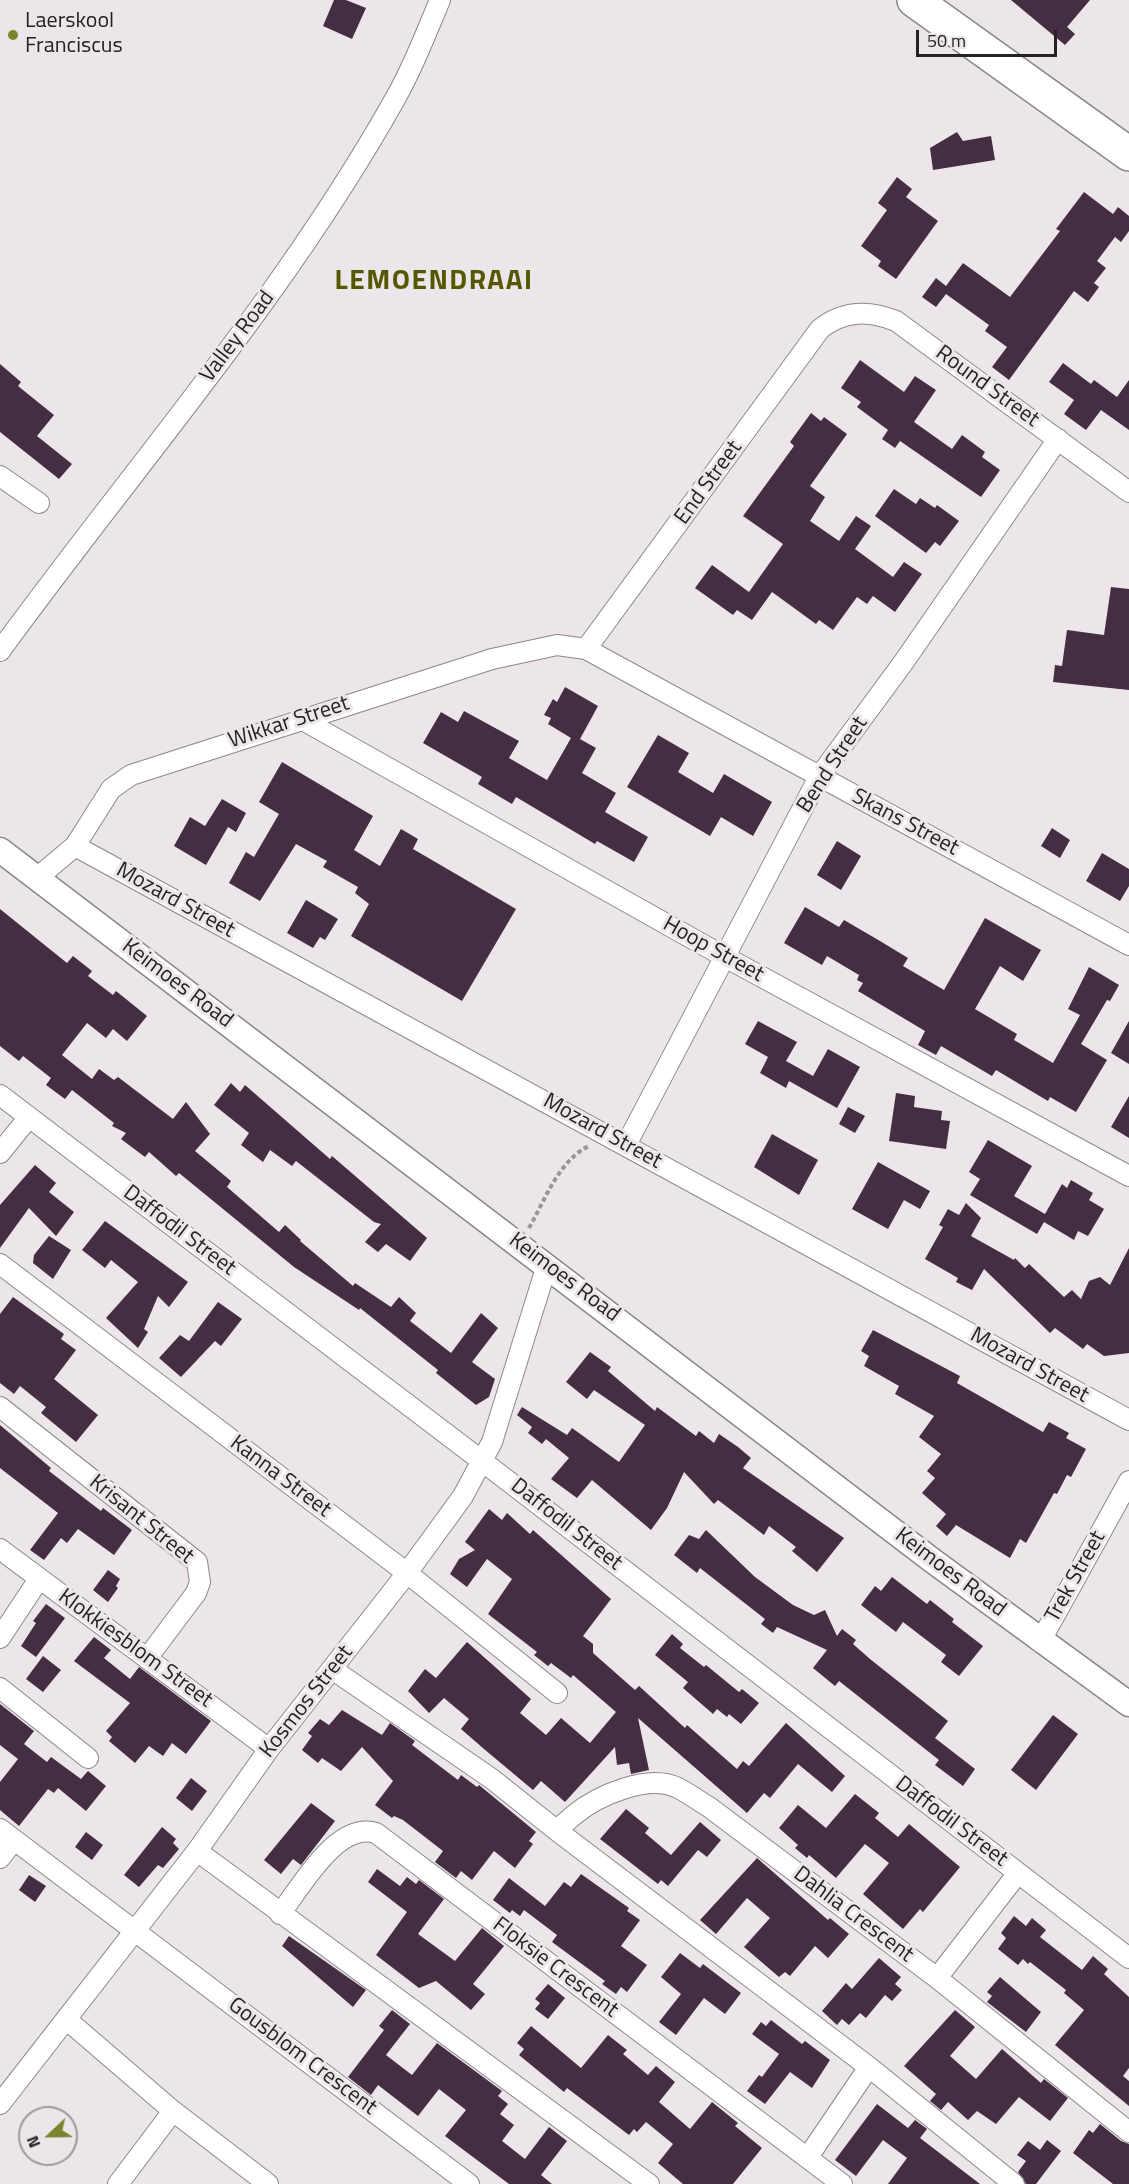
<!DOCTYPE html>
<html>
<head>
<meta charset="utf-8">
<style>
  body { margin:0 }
  #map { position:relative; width:1129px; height:2184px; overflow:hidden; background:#ece6eb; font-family:"Titillium Web",sans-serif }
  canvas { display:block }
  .north { position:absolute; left:18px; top:2106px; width:60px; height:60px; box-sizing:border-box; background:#ece6eb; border:2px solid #9c989b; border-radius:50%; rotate:248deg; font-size:16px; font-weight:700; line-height:24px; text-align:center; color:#242224 }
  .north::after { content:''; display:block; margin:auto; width:21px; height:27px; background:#7c8430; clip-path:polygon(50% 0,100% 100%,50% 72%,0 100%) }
  .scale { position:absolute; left:916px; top:30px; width:141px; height:27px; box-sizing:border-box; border:3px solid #242224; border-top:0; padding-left:8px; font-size:18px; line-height:21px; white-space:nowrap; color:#242224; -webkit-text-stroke:4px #ece6eb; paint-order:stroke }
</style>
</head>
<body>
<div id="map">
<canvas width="1129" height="2184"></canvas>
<div class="north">N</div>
<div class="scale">50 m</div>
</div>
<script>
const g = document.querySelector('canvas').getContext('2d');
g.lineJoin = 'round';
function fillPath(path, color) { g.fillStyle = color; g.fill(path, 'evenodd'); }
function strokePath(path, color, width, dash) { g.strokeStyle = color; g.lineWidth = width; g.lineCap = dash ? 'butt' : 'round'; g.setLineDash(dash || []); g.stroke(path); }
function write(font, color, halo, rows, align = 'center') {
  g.font = font + ' "Titillium Web",sans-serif'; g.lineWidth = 6; g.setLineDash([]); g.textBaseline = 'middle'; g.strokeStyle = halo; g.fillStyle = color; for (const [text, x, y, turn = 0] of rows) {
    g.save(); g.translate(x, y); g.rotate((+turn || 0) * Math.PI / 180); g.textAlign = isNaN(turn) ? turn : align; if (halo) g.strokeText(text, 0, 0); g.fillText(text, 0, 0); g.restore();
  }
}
fillPath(new Path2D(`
  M334,0H346L366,8L352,39L323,26Z
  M1011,0H1090L1067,27L1075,34L1065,45Z
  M957,132L963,141L991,136L995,160L933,170L930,148Z
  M897,177L912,189L906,197L938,221L896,279L878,266L881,261L861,246L887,210L878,203Z
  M1084,192L1113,214L1118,207L1129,216V231L1121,242L1115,237L1097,261L1106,268L1094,283L1099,287L1088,302L1074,291L1009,380L992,367L1007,347L985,331L989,325L946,294L936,307L922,297L936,278L946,286L963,263L1010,297L1060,231L1056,229Z
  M860,360L904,392L915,376L936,390L914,422L952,449L962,435L985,452L982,457L1000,470L981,497L900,441L895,448L882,439L888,430L857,407L861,402L841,388Z
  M1063,363L1091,384L1094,380L1117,397L1129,380V430L1101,410L1086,430L1064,414L1074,400L1049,382Z
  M0,364L21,382L18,386L54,415L37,436L72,464L59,479L0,432Z
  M811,413L821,421L824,417L847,434L810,486L825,497L810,521L839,541L856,516L871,526L855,549L893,577L904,562L922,574L895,612L873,596L867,604L857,597L833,630L819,620L816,624L772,592L752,620L737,610L733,615L695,588L712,565L749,592L783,544L743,516L794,446L790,442Z
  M894,489L916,504L920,498L935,508L937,505L959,521L940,546L935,542L926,553L875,516Z
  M1111,587L1129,589V690L1053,682L1055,665L1062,666L1067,630L1104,635Z
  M565,687L598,706L580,739L596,748L582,773L616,793L605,812L648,837L634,862L597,841L595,844L516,797L512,804L478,784L482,777L423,743L441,712L458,722L464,711L519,741L509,758L547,780L571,738L548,724L551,718L544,715L553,699L557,702Z
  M658,735L689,753L678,772L713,793L724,774L772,802L753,836L721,817L710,836L627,787Z
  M282,762L373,816L354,850L380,866L401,829L418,839L413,849L516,909L462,1001L351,936L369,904L355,893L358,887L323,867L327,861L296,844L260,901L229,883L246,852L254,857L279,814L259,802Z
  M222,799L246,813L236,832L228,827L206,865L174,846L190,817L205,826Z
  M1052,828L1070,840L1060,858L1041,846Z
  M837,841L861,856L841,890L817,875Z
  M1102,853L1129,869V886L1120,901L1086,881Z
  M306,900L338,919L325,940L320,937L313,948L287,933Z
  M805,907L839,927L844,920L880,941L908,958L903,966L944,990L985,918L1041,950L1023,981L1000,966L975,1009L1017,1034L1014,1040L1053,1063L1080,1015L1068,1009L1089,967L1119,985L1110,1001L1107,1000L1081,1044L1107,1060L1076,1112L1050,1097L1048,1101L996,1070L992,1076L941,1046L936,1055L918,1045L925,1031L858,991L863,983L857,980L859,975L827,956L822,965L784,943Z
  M0,909L67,963L73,956L92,971L88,976L113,995L116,991L147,1016L127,1041L113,1029L106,1038L87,1023L62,1055L92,1079L99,1069L114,1080L118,1077L173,1119L186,1102L210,1134L195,1151L231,1181L227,1187L279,1232L285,1225L301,1240L300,1241L353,1286L355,1283L391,1307L399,1297L416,1313L410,1321L451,1353L481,1313L498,1328L472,1362L495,1379L489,1397L476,1405L436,1373L438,1370L360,1308L359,1310L294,1267L179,1173L176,1176L149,1152L145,1157L121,1139L126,1133L112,1126L114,1123L72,1090L65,1099L46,1085L51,1078L23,1056L19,1061L0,1046Z
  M758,1021L797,1042L786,1061L813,1076L828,1049L860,1067L837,1108L789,1081L786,1088L760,1073L768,1057L745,1044Z
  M1129,1021V1064L1111,1053Z
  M231,1083L240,1092L245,1085L330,1159L332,1156L427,1238L410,1261L386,1244L378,1252L365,1242L381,1224L374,1222L296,1161L292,1166L270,1150L263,1162L241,1145L249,1133L214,1105Z
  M896,1093L915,1096L914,1107L942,1111L941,1120L950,1121L946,1149L889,1141Z
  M1129,1096V1138L1111,1127Z
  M848,1107L865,1116L855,1133L839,1124Z
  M772,1134L818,1160L799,1195L754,1167Z
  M988,1140L1032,1166L1014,1196L1045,1214L1062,1184L1067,1188L1071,1180L1093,1193L1089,1200L1104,1209L1088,1236L1078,1231L1074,1240L1044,1222L1037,1234L970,1195L980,1179L969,1172Z
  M878,1162L930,1191L920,1209L904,1200L888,1229L852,1209Z
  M35,1165L56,1183L49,1192L74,1212L56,1236L29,1208L0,1248V1205Z
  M966,1203L981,1218L971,1236L1014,1260L1015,1258L1025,1268L1029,1264L1064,1297L1072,1290L1081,1299L1089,1281L1100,1277L1110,1285L1129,1248V1353L1104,1356L1087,1344L1083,1349L1055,1328L1050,1333L984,1269L972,1290L956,1282L958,1278L925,1259L943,1227L939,1225L948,1209L959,1215Z
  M105,1221L188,1282L169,1307L158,1296L144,1329L148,1332L138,1348L106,1318L138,1282L111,1260L105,1268L82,1250Z
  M49,1236L71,1250L53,1279L33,1263L34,1255Z
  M13,1297L64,1334L61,1339L76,1350L54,1379L98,1415L76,1442L41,1413L46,1407L20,1386L14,1394L0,1383V1314Z
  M218,1302L242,1319L221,1346L215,1341L181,1377L159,1358L180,1335L189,1341Z
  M873,1330L960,1376L957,1383L1043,1432L1049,1422L1069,1433L1066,1438L1086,1449L1071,1477L1067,1475L1057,1494L1054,1493L1026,1543L1020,1539L1010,1558L956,1525L947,1536L936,1526L946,1514L922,1493L935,1478L927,1471L941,1454L919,1437L934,1416L895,1394L899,1386L864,1366L869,1356L861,1351Z
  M590,1352L611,1367L608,1371L655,1411L657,1407L696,1436L699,1431L714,1443L719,1434L738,1447L751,1458L743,1468L844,1538L817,1572L792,1551L796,1547L769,1526L764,1535L718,1500L714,1504L684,1472L667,1508L651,1530L592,1480L577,1498L551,1479L569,1458L546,1439L542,1444L528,1433L532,1427L517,1415L522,1407L567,1435L572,1428L619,1462L645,1425L594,1390L587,1399L566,1382Z
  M0,1425L51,1468L49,1471L101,1511L103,1508L132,1530L114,1555L78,1529L67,1543L61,1538L44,1560L30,1550L58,1513L0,1468Z
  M489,1509L502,1520L507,1513L530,1534L533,1530L611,1599L583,1636L593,1644V1653L635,1690L639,1686L685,1728L687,1725L737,1769L743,1761L749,1766L786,1723L845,1776L832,1792L798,1764L770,1798L764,1793L747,1813L638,1718L649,1770L631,1774L629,1763L617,1765L615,1747L565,1802L541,1781L533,1790L484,1749L461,1729L469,1719L444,1698L429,1713L408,1691L425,1669L436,1678L467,1642L531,1699L520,1713L546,1735L561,1718L590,1743L616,1712L573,1675L571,1678L551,1663L548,1666L534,1655L537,1652L488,1614L512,1579L487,1559L467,1587L450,1574L459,1559L475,1550L465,1542Z
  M706,1530L755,1577L793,1605L814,1615L825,1610L837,1636L842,1629L856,1640L853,1644L870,1659L948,1721L935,1738L975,1769L963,1786L935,1765L939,1760L839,1681L835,1686L813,1668L827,1650L777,1627L773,1633L761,1624L765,1619L700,1568L697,1573L674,1555L689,1535L699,1539Z
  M108,1570L120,1579L116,1586L118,1588L108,1602L93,1590Z
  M892,1577L927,1604L930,1600L954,1619L952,1622L983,1646L959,1676L941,1662L946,1655L903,1622L896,1632L861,1605L875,1586L881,1591Z
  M46,1604L65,1618L36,1657L21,1646L36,1623L33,1621Z
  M672,1634L683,1644L680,1648L704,1667L706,1665L739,1692L742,1689L759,1703L741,1724L729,1714L727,1717L717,1709L713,1714L683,1688L688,1682L655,1655Z
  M94,1637L111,1650L104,1658L130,1679L139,1667L211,1721L186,1754L172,1743L163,1756L149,1746L135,1763L109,1741L112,1737L106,1731L130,1703L74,1661Z
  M43,1656L61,1670L43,1692L26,1679Z
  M0,1704L34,1731L24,1744L47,1762L51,1757L81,1779L88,1771L106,1786L86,1811L58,1788L54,1793L48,1789L19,1826L0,1810V1782L18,1759L0,1745Z
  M342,1710L382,1735L390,1723L415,1741L412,1745L458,1780L461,1775L477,1787L479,1785L536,1832L529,1841L533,1844L515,1868L494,1851L472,1880L461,1871L456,1878L435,1862L443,1851L403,1820L394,1816L392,1818L375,1805L393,1781L362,1747L341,1771L322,1758L318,1763L302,1750L312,1736L308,1733L320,1719L329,1725Z
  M1053,1715L1078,1734L1036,1790L1011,1770Z
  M191,1778L207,1791L192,1811L176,1798Z
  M855,1794L879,1813L875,1818L898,1837L909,1824L960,1867L923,1912L920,1909L903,1929L863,1894L889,1863L865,1844L836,1878L809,1855L807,1858L795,1848L798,1845L779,1828L798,1805L826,1828Z
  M311,1803L335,1821L301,1865L293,1859L281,1874L264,1860Z
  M626,1809L649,1828L645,1833L671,1855L700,1822L721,1840L707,1857L698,1850L668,1886L661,1880L658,1884L600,1839Z
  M162,1827L176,1839L173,1843L179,1849L163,1868L158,1865L139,1887L124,1875Z
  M86,1832L103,1845L92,1860L75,1847Z
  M757,1858L828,1920L830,1918L849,1934L828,1958L815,1946L790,1976L785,1972L779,1977L744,1947L770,1918L747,1898L716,1934L700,1920Z
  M377,1869L400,1886L407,1877L416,1884L419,1880L444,1899L418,1934L455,1961L482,1928L504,1946L473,1984L485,1994L471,2010L436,1981L419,1988L376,1955L407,1912L368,1882Z
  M581,1874L629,1908L627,1911L640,1920L621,1946L647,1965L627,1992L621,1987L616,1994L602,1984L605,1981L552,1942L557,1935L524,1910L520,1916L512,1910L510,1913L493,1900L509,1878L545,1906L564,1882L571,1887Z
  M29,1875L46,1886L35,1902L19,1890Z
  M1014,1916L1026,1926L1032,1918L1046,1930L1040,1937L1082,1970L1093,1956L1108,1969L1104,1974L1129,1997V2068L1123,2076L1129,2081V2106L1055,2045L1084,2010L1064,1993L1066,1990L1030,1962L1028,1964L1023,1959L1018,1965L998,1949L1006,1938L1001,1933Z
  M289,1936L366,1990L353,2007L282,1946Z
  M680,1953L700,1968L703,1964L741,1993L725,2014L704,1998L676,2035L659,2022L681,1994L661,1977Z
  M879,1958L901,1977L895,1984L902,1990L892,2001L885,1995L866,2018L860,2013L849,2025L842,2019L837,2025L822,2011L846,1983L852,1989Z
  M1000,1977L1041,2012L1026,2032L987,2002L992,1996L987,1992Z
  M548,1984L565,1998L548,2019L535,2009L540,2003L535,1999Z
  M392,2010L410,2024L386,2055L412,2075L437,2043L502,2091L498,2096L508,2104L500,2114L514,2125L502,2141L525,2159L549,2127L567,2141L541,2175L552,2184H509L445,2136L466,2110L439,2089L418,2116L378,2085L371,2095L348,2077L384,2030L379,2026Z
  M955,2010L975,2027L950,2056L976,2079L1002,2049L1041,2083L1044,2079L1068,2098L1050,2121L1019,2097L996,2124L977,2111L968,2120L948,2102L941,2110L930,2101L936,2094L904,2066Z
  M771,2020L802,2044L805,2041L830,2060L812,2088L790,2072L765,2104L747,2091L759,2075L762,2077L779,2054L752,2034L761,2022L766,2026Z
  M531,2026L581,2068L608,2035L627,2050L623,2054L648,2075L656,2066L675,2082L659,2102L690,2129L712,2102L738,2123L735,2126L762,2148L733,2184H683L658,2163L673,2144L646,2122L637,2132L634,2129L629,2135L567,2088L564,2092L519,2055L524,2049L517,2043Z
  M877,2104L908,2128L915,2120L927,2129L920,2138L980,2184H888L907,2158L883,2140L856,2176L835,2160Z
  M1100,2124L1121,2141L1129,2144V2184H1113L1073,2153L1089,2130L1093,2133Z
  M1047,2140L1061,2151L1036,2184H1026L1018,2172L1026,2161L1017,2155L1028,2141L1040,2150Z`), '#452e41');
const minor = new Path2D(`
  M0,476L39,503
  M586,649L820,329C844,310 869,310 896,321L1129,492
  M0,651C133,468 284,297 395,99C413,68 426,33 440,0
  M301,719L725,957L1129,1176
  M75,846L1129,1420
  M37,878L75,846L111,789L131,775L492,659L557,645L586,649L1129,945
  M0,1095L482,1461L1129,1958
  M626,1145L819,777L903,663L1058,439
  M0,1153L29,1117
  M0,1264L407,1573L557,1693
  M0,1407L197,1562L200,1582L196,1593L148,1657
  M0,1549L269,1749
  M0,1638L39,1579
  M1040,1642L1129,1481
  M332,1669L492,1779L556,1830C563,1825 568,1820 574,1815C597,1796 648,1773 678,1788C688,1793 699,1801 709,1807L937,1978L1129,2132
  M0,1688L88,1758
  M0,1829L469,2184
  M556,1830L869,2067L1014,2184
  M197,1851L649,2184
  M0,1858L14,1840
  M280,1914C301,1887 337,1821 376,1833L842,2184
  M937,1978L1018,1873
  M66,2019L173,2111L268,2184
  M0,2104L197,1851L269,1749L407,1573L463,1496L492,1442L547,1265
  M808,2157L869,2067
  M118,2184L173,2111`);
const tertiary = new Path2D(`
  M0,850L933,1561L1129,1704`);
const trunk = new Path2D(`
  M914,0L1129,154`);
strokePath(minor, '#8c878b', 22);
strokePath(tertiary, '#8c878b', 27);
strokePath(trunk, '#8c878b', 36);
strokePath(new Path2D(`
  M529,1228C545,1200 559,1160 589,1146`), '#989498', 4, [4.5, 3]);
strokePath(minor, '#fff', 20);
strokePath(tertiary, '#fff', 24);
strokePath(trunk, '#fff', 33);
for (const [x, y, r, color] of [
  [13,35,6,"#7c8430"]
]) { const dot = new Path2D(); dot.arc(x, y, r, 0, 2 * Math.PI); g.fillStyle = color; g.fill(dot); strokePath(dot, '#ece6eb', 2); }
write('22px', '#242224', '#ece6eb', [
  ["Laerskool",25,22],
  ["Franciscus",25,47]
], 'left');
write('22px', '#242224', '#ece6eb', [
  ["Valley Road",238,337,-53],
  ["Round Street",987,387,36],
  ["End Street",709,483,-54],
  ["Wikkar Street",289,723,-18],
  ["Bend Street",833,765,-57],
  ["Skans Street",905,823,28],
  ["Mozard Street",175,901,29],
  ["Hoop Street",713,950,29],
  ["Keimoes Road",177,984,37],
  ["Mozard Street",602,1132,29],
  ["Daffodil Street",179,1231,37],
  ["Keimoes Road",564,1278,37],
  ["Mozard Street",1029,1366,29],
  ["Kanna Street",280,1477,37],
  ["Krisant Street",141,1520,39],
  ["Daffodil Street",566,1525,38],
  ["Keimoes Road",950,1573,37],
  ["Trek Street",1076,1577,-61],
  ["Klokkiesblom Street",135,1649,36],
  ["Kosmos Street",307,1702,-52],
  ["Daffodil Street",951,1822,37],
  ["Dahlia Crescent",853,1915,37],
  ["Floksie Crescent",555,1968,37],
  ["Gousblom Crescent",302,2057,37]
]);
g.letterSpacing = '1.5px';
write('bold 28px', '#535900', '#ece6eb', [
  ["LEMOENDRAAI",434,282]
]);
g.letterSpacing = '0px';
</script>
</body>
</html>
